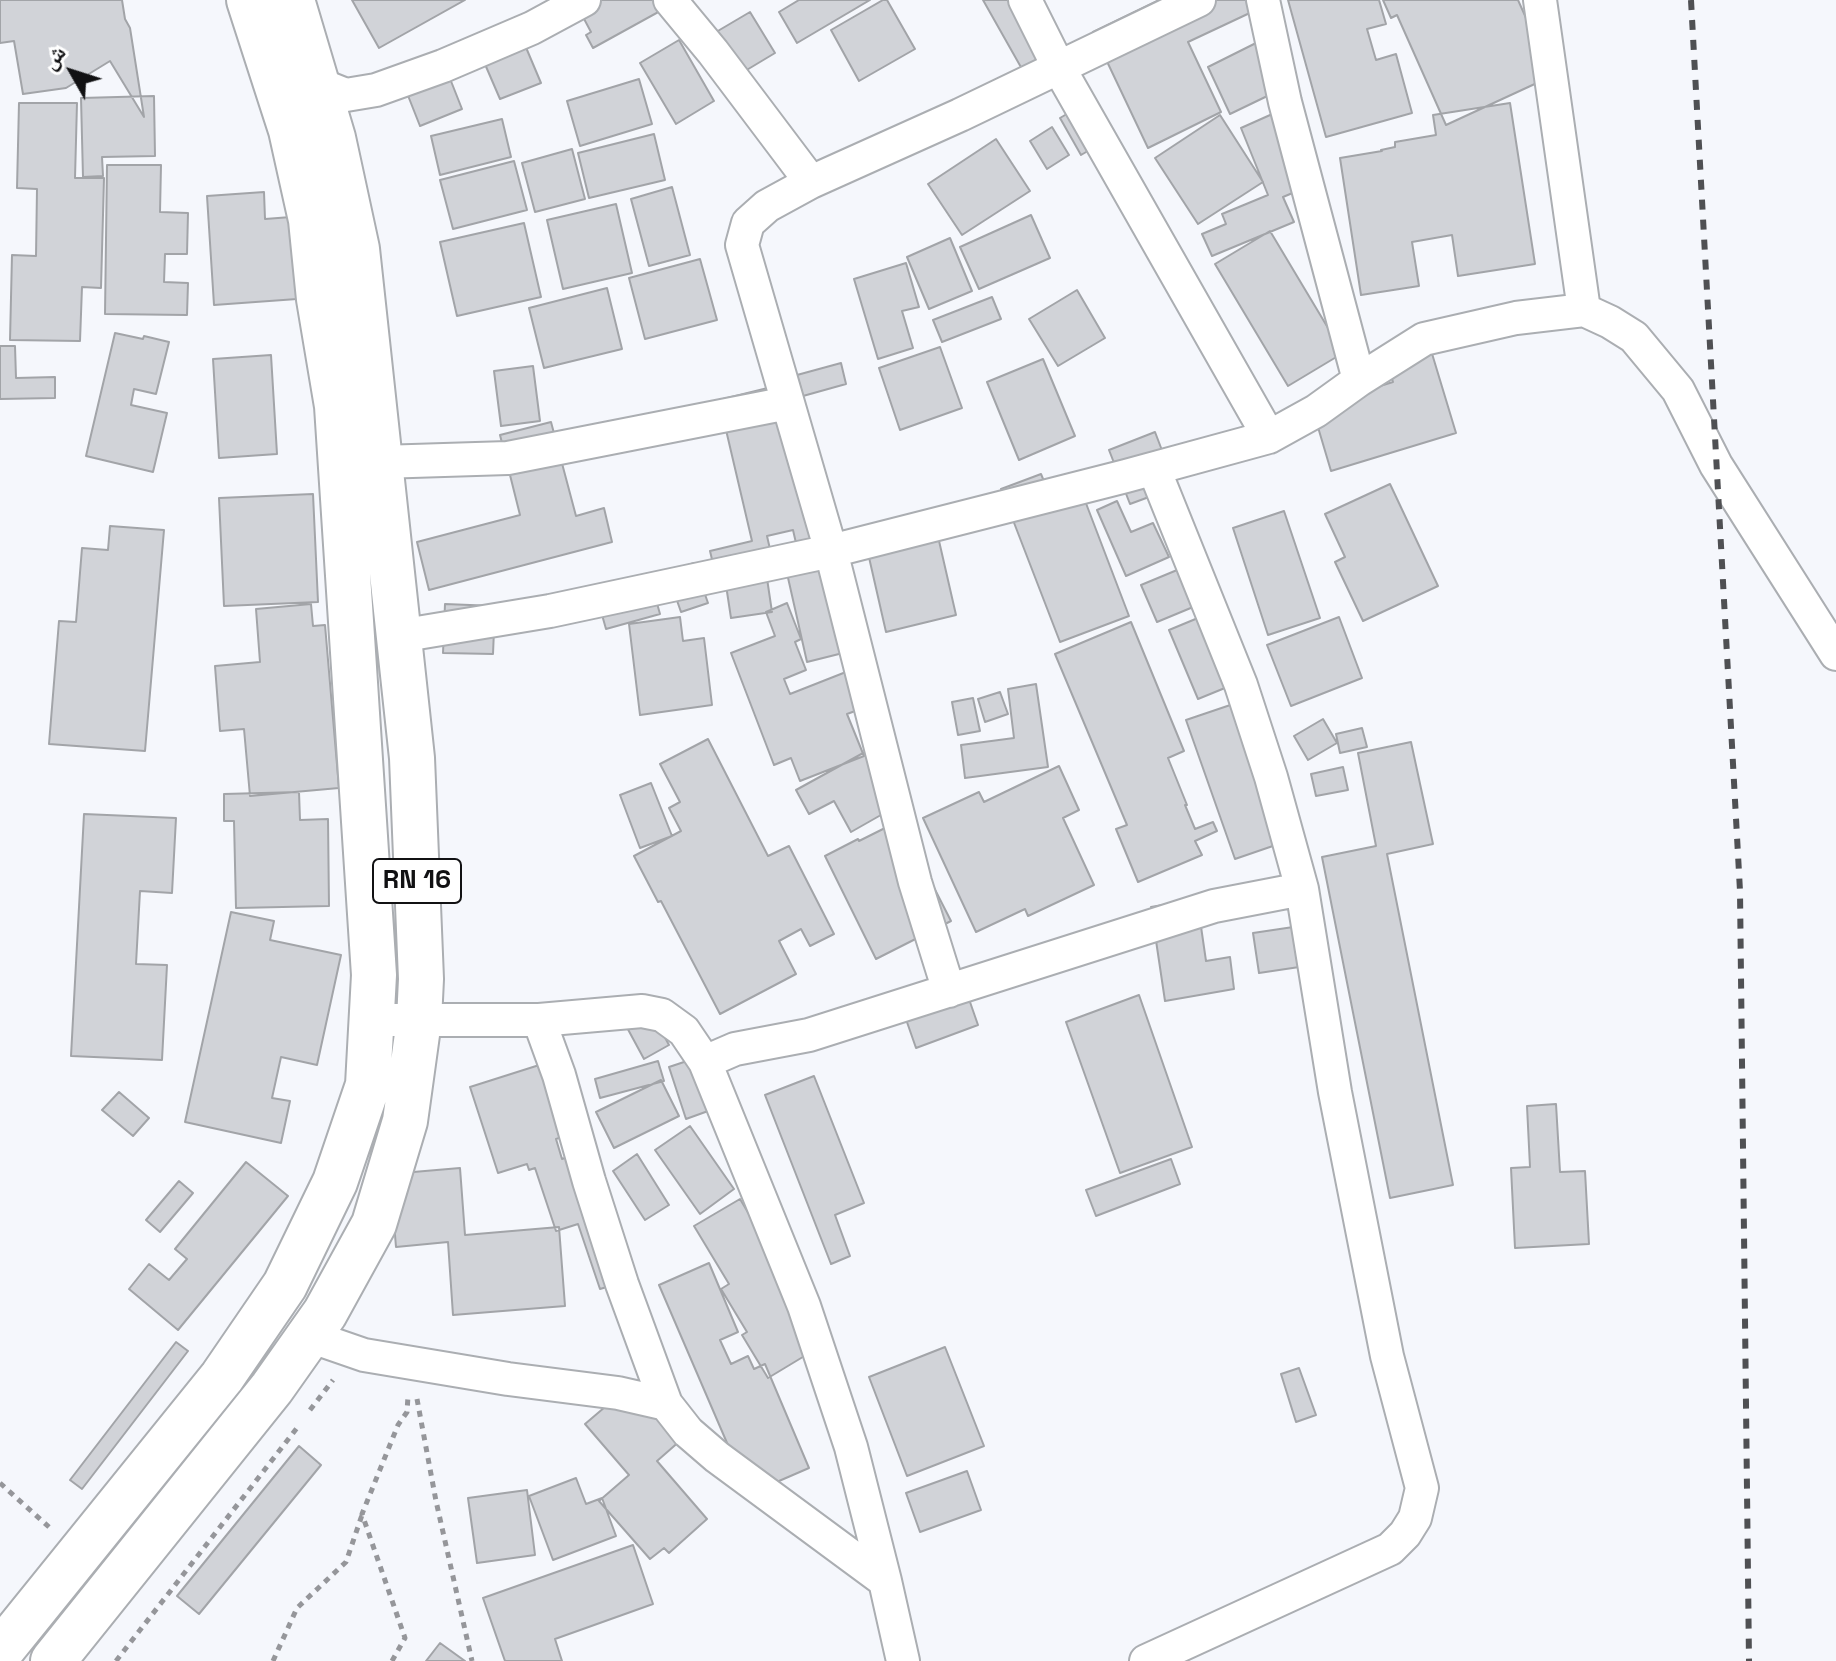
<!DOCTYPE html>
<html>
<head>
<meta charset="utf-8">
<style>
  body { margin:0 }
  #map { position:relative; width:1836px; height:1661px; overflow:hidden; background:#f5f7fc; font-family:"Space Grotesk","Noto Naskh Arabic",sans-serif }
  canvas { display:block }
  .north { position:absolute; left:32px; top:32px; width:80px; height:80px; -webkit-text-stroke:6px #fff; paint-order:stroke; rotate:309deg; font-size:22px; font-weight:700; line-height:32px; text-align:center; color:#111113 }
  .north::after { content:''; display:block; margin:auto; width:28px; height:36px; background:#111113; clip-path:polygon(50% 0,100% 100%,50% 72%,0 100%) }
</style>
</head>
<body>
<div id="map">
<canvas width="1836" height="1661"></canvas>
<div class="north">ش</div>
</div>
<script>
const g = document.querySelector('canvas').getContext('2d');
g.lineJoin = 'round';
function fillPath(path, color) { g.fillStyle = color; g.fill(path, 'evenodd'); }
function strokePath(path, color, width, dash) { g.strokeStyle = color; g.lineWidth = width; g.lineCap = dash ? 'butt' : 'round'; g.setLineDash(dash || []); g.stroke(path); }
function write(font, color, halo, rows, align = 'center') {
  g.font = font + ' "Space Grotesk",sans-serif'; g.lineWidth = 7; g.setLineDash([]); g.textBaseline = 'middle'; g.strokeStyle = halo; g.fillStyle = color; for (const [text, x, y, turn = 0] of rows) {
    g.save(); g.translate(x, y); g.rotate((+turn || 0) * Math.PI / 180); g.textAlign = isNaN(turn) ? turn : align; if (halo) g.strokeText(text, 0, 0); g.fillText(text, 0, 0); g.restore();
  }
}
const building = new Path2D(`
  M0,0H122L125,19L130,28L144,117L110,61L66,88L23,94L14,41L0,43Z
  M352,0H465L379,48Z
  M574,0H680L593,48L586,35L591,32Z
  M799,0H870L797,43L779,12Z
  M883,0H887L915,49L859,81L831,30Z
  M983,0H1016L1047,55L1022,69Z
  M1159,0H1249L1254,11L1188,42L1221,112L1148,148L1093,32Z
  M1288,0H1379L1386,24L1367,29L1376,60L1396,54L1412,113L1326,137Z
  M1383,0H1518L1552,76L1446,125L1397,15L1391,18Z
  M750,12L775,53L735,77L711,35Z
  M522,38L541,83L500,99L481,55Z
  M1264,39L1286,87L1230,114L1208,67Z
  M679,40L714,101L676,124L640,63Z
  M447,71L462,109L420,126L405,88Z
  M639,79L652,124L580,146L567,101Z
  M154,96L155,156L102,157L103,176L83,177L81,98Z
  M19,103H77L75,178H104L101,288L82,287L80,341L10,340L12,255L36,256L37,189L17,188Z
  M1510,103L1535,264L1458,276L1452,235L1412,242L1419,286L1361,295L1340,158L1382,151L1381,150L1395,147V142L1436,135L1433,115Z
  M1288,107L1302,189L1283,197L1294,222L1212,256L1202,234L1226,224L1222,214L1268,195L1241,128Z
  M1077,108L1098,145L1081,155L1060,118Z
  M1220,115L1263,182L1198,224L1155,158Z
  M502,119L511,157L440,175L431,136Z
  M1052,127L1069,155L1047,169L1030,141Z
  M654,134L665,180L589,198L578,153Z
  M996,139L1030,191L962,235L928,184Z
  M572,149L585,199L535,212L522,163Z
  M514,161L527,210L453,229L440,180Z
  M107,165H161L160,212L188,213L187,254H165L164,282L188,283L187,315L105,314Z
  M672,187L690,255L649,266L631,199Z
  M264,192L265,219L291,217L297,299L214,305L207,196Z
  M616,204L632,273L563,289L547,220Z
  M1031,215L1050,258L979,289L960,247Z
  M524,223L541,297L457,316L440,242Z
  M1270,231L1343,353L1288,386L1215,264Z
  M950,238L972,291L929,309L907,257Z
  M700,259L717,320L645,339L629,278Z
  M906,263L919,307L902,311L913,348L878,359L854,279Z
  M607,288L622,349L544,368L529,308Z
  M1077,290L1105,338L1058,366L1029,319Z
  M992,297L1001,319L942,342L933,320Z
  M115,333L143,339L144,336L169,342L156,394L134,389L131,405L167,413L153,472L86,456Z
  M0,346H15L16,378L55,377V398L0,399Z
  M940,347L962,408L900,430L879,368Z
  M1430,347L1456,433L1331,471L1312,407L1393,382L1386,360Z
  M271,355L277,454L219,458L213,359Z
  M1043,359L1075,436L1019,460L987,382Z
  M841,363L846,384L803,396L797,375Z
  M533,366L540,421L501,426L494,371Z
  M792,382L855,650L807,662L784,560L799,556L793,530L767,536L772,558L715,572L710,551L752,541L719,400Z
  M551,422L576,516L604,508L612,542L429,590L417,542L520,515L500,435Z
  M1155,432L1176,487L1130,504L1109,450Z
  M1041,474L1050,496L1079,485L1129,616L1060,642L1001,489Z
  M1390,484L1438,586L1363,621L1335,562L1345,557L1325,514Z
  M313,494L318,602L224,606L219,498Z
  M1117,501L1131,532L1153,523L1169,557L1126,576L1097,510Z
  M1284,511L1320,618L1268,635L1233,528Z
  M934,519L956,615L886,632L868,553Z
  M110,526L164,530L145,751L49,744L59,621L76,622L82,548L108,550Z
  M694,563L708,603L681,612L667,572Z
  M1194,563L1210,600L1157,622L1141,585Z
  M765,565L772,612L731,618L724,572Z
  M649,575L660,614L606,629L595,590Z
  M787,603L801,639L795,642L806,670L784,679L790,694L851,670L866,707L847,714L864,756L800,781L791,758L774,765L731,653L775,636L766,612Z
  M311,604L313,626L325,625L339,788L250,796L244,729L220,731L215,666L260,662L256,609Z
  M445,604L495,606L493,654L443,653Z
  M1222,608L1242,681L1198,699L1169,630Z
  M680,617L683,641L704,638L712,705L640,715L629,624Z
  M1339,617L1362,678L1291,706L1267,645Z
  M1131,622L1184,751L1168,758L1187,805H1185L1195,829L1213,822L1217,831L1195,841L1202,855L1138,882L1116,829L1127,825L1055,654Z
  M1036,684L1048,767L965,778L961,745L1014,738L1008,689Z
  M1000,692L1008,714L985,722L978,699Z
  M973,698L980,731L958,735L952,702Z
  M1251,698L1299,837L1235,859L1186,720Z
  M1323,719L1337,743L1308,760L1294,736Z
  M1362,728L1367,747L1340,753L1336,734Z
  M708,739L768,856L789,846L834,934L810,946L801,929L779,941L796,974L720,1014L661,901L658,902L634,856L681,831L669,808L680,802L660,764Z
  M1411,742L1433,844L1387,854L1453,1185L1390,1198L1322,857L1376,846L1358,753Z
  M865,752L895,807L851,832L834,801L809,814L796,790Z
  M1059,766L1079,810L1063,818L1094,885L1028,916L1025,909L976,932L923,818L979,792L984,802Z
  M1343,767L1348,790L1316,796L1311,774Z
  M651,783L672,836L640,848L620,795Z
  M299,792L300,820L328,819L329,906L236,908L234,821H224V794Z
  M84,814L176,818L172,893L140,891L136,964L167,965L162,1060L71,1056Z
  M889,826L925,870L951,921L876,959L825,856L858,839L859,841Z
  M1197,899L1206,961L1230,957L1234,989L1165,1001L1151,907Z
  M231,912L274,921L270,940L341,955L317,1065L281,1057L272,1098L290,1101L281,1143L185,1122Z
  M1300,926L1306,966L1259,973L1253,933Z
  M962,979L978,1025L916,1048L900,1002Z
  M1139,995L1192,1147L1120,1173L1066,1022Z
  M649,1008L669,1045L644,1059L624,1022Z
  M705,1055L722,1106L686,1119L669,1067Z
  M555,1060L578,1132L556,1139L562,1159L586,1151L627,1281L600,1289L578,1224L556,1231L535,1168L529,1170L527,1164L498,1173L470,1087Z
  M658,1061L664,1081L600,1098L595,1079Z
  M814,1076L864,1203L835,1215L850,1256L831,1264L765,1095Z
  M661,1080L679,1116L614,1148L596,1112Z
  M119,1092L149,1118L133,1136L102,1110Z
  M1556,1104L1560,1172L1585,1171L1589,1244L1515,1248L1511,1168L1530,1167L1527,1106Z
  M690,1126L734,1189L700,1214L655,1150Z
  M637,1154L669,1205L645,1220L613,1171Z
  M1171,1159L1180,1184L1096,1216L1086,1190Z
  M246,1162L288,1196L178,1330L129,1289L149,1264L169,1280L187,1259L175,1249Z
  M460,1168L465,1235L559,1227L565,1306L453,1315L448,1242L396,1247L390,1174Z
  M179,1181L193,1193L160,1232L146,1220Z
  M740,1199L826,1343L768,1378L742,1335L747,1332L721,1289L729,1284L694,1226Z
  M709,1263L738,1332L720,1340L731,1364L748,1356L754,1369L765,1364L809,1468L749,1494L659,1285Z
  M176,1342L188,1351L82,1489L70,1480Z
  M945,1347L984,1446L907,1476L869,1377Z
  M1299,1368L1316,1415L1296,1422L1281,1374Z
  M632,1384L681,1440L657,1461L707,1519L669,1553L664,1548L650,1559L599,1501L629,1475L585,1424Z
  M299,1446L321,1465L199,1614L177,1596Z
  M967,1471L981,1510L920,1532L906,1493Z
  M576,1478L586,1504L602,1498L616,1536L553,1560L529,1496Z
  M527,1490L535,1555L477,1563L468,1498Z
  M633,1545L653,1604L555,1639L562,1661H505L483,1598Z
  M440,1643L465,1661H426Z`);
fillPath(building, '#d1d3d8');
strokePath(building, '#a2a4a8', 2);
const minor = new Path2D(`
  M670,0L713,52L811,182
  M1025,0L1059,68L1269,437
  M1263,0L1285,102L1359,380
  M1540,0L1584,310
  M301,83H316L346,95L376,90L443,66L532,28L584,0
  M380,462L508,458L788,403
  M1154,469L1241,685L1271,777L1302,889
  M399,636L550,611L831,551L1126,476L1269,437L1316,411L1359,380L1424,339L1516,318L1584,310L1610,322L1634,337L1678,390L1716,465L1836,654
  M949,991L915,882L831,551L742,245L748,223L767,206L811,182L960,115L1199,0
  M371,1020H539L642,1011L662,1015L684,1031L705,1062L735,1049L809,1035L1214,906L1302,889L1335,1092L1387,1356L1422,1488L1415,1518L1405,1534L1390,1549L1146,1661
  M539,1020L559,1075L589,1181L622,1284L666,1404
  M705,1062L804,1306L851,1447L885,1581
  M309,1336L364,1355L508,1379L618,1393L666,1404L688,1432L717,1457L885,1581L903,1661`);
const primary = new Path2D(`
  M0,1652L222,1377L285,1285L335,1182L368,1085L374,975L337,406L319,299L311,220L291,130L249,0
  M53,1661L272,1388L325,1313L374,1224L405,1121L419,1020L421,979L412,758L357,249L333,138L292,0`);
strokePath(minor, '#abaeb2', 36);
strokePath(primary, '#abaeb2', 48);
strokePath(new Path2D(`
  M417,1399L436,1501L472,1661
  M310,1410L333,1380
  M0,1483L49,1527
  M116,1661L297,1428
  M273,1661L297,1608L346,1562L362,1515
  M392,1661L405,1638L362,1514L398,1425L407,1412L408,1396`), '#95969a', 5, [6, 6]);
strokePath(minor, '#fff', 32);
strokePath(primary, '#fff', 44);
strokePath(new Path2D(`
  M1691,0L1740,891L1749,1661`), '#4f5053', 6, [10, 10]);
for (const [x, y, w] of [
  [417,881,88]
]) { const box = new Path2D(); box.roundRect(x - w / 2, y - 22, w, 44, 6); g.fillStyle = '#fff'; g.fill(box); strokePath(box, '#111113', 2); }
write('bold 26px', '#111113', null, [
  ["RN 16",417,881]
]);
</script>
</body>
</html>
